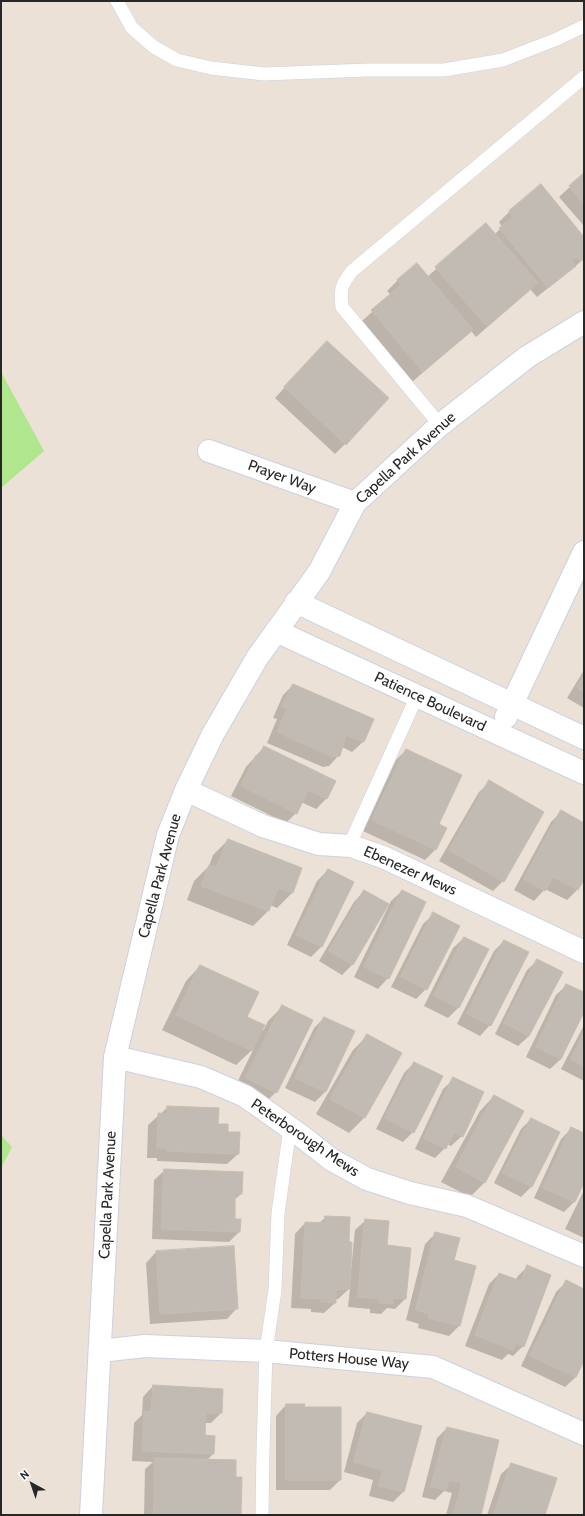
<!DOCTYPE html>
<html>
<head>
<meta charset="utf-8">
<style>
  body { margin:0 }
  #map { position:relative; width:585px; height:1516px; overflow:hidden; background:#ebe1d6; font-family:Cabin,sans-serif }
  canvas { display:block }
  .frame { position:absolute; inset:0; border:2px solid #272727; pointer-events:none }
  .north { position:absolute; left:12px; top:1464px; width:40px; height:40px; -webkit-text-stroke:3px #fff; paint-order:stroke; rotate:320deg; font-size:11px; font-weight:700; line-height:16px; text-align:center; color:#272727 }
  .north::after { content:''; display:block; margin:auto; width:14px; height:18px; background:#272727; clip-path:polygon(50% 0,100% 100%,50% 72%,0 100%) }
</style>
</head>
<body>
<div id="map">
<canvas width="585" height="1516"></canvas>
<div class="frame"></div>
<div class="north">N</div>
</div>
<script>
const g = document.querySelector('canvas').getContext('2d');
g.lineJoin = 'round';
function fillPath(path, color) { g.fillStyle = color; g.fill(path, 'evenodd'); }
function strokePath(path, color, width, dash) { g.strokeStyle = color; g.lineWidth = width; g.lineCap = dash ? 'butt' : 'round'; g.setLineDash(dash || []); g.stroke(path); }
function write(font, color, halo, rows, align = 'center') {
  g.font = font + ' Cabin,sans-serif'; g.lineWidth = 3.5; g.setLineDash([]); g.textBaseline = 'middle'; g.strokeStyle = halo; g.fillStyle = color; for (const [text, x, y, turn = 0] of rows) {
    g.save(); g.translate(x, y); g.rotate((+turn || 0) * Math.PI / 180); g.textAlign = isNaN(turn) ? turn : align; if (halo) g.strokeText(text, 0, 0); g.fillText(text, 0, 0); g.restore();
  }
}
fillPath(new Path2D(`
  M1,372L44,451L1,488Z
  M1,1135L12,1147L1,1168Z`), '#b0e68e');
fillPath(new Path2D(`
  M584,174V226L559,197Z
  M541,186L584,238V259L537,297L530,289L476,337L471,331L412,382L362,321L391,295L387,291L398,280L427,277L486,225L494,235L502,227L499,222L509,212Z
  M317,352L345,444L335,454L275,398Z
  M584,670V708L567,698Z
  M293,685L372,720L363,742L352,752L342,747L339,755L329,766L323,767L267,743L277,719L273,718L283,695Z
  M264,747L335,782L326,799L316,809L301,802L296,813L286,823L231,796L246,767Z
  M406,750L437,825L445,829L435,850L425,860L363,831L396,760Z
  M490,782L503,881L493,891L439,861L479,792Z
  M561,812L584,824V878L577,890L567,900L545,889L534,901L514,890L551,822Z
  M228,840L301,868L292,893L277,908L270,905L268,911L253,926L187,900L194,881L209,866L213,855Z
  M328,870L322,946L311,957L287,945L317,881Z
  M364,891L353,964L342,975L319,961L354,902Z
  M402,891L388,978L378,989L354,977L391,901Z
  M434,914L426,989L416,999L391,987L423,924Z
  M464,938L488,950L458,1008L448,1018L424,1006L453,948Z
  M504,941L490,1025L480,1036L457,1024L494,951Z
  M538,960L529,1036L518,1046L495,1034L527,970Z
  M200,966L246,1017L263,1031L268,1021L283,1006L276,1092L261,1107L232,1093L254,1048L236,1065L162,1030L186,981Z
  M567,985L584,993V1010L561,1059L550,1069L526,1057L556,995Z
  M324,1018L354,1032L325,1092L315,1102L285,1088L314,1028Z
  M584,1025V1081L561,1069Z
  M368,1035L400,1054L364,1118L349,1133L316,1114L353,1050Z
  M414,1063L413,1132L403,1142L376,1129L404,1073Z
  M454,1079L462,1136L451,1146L447,1144L445,1148L435,1158L415,1149L443,1089Z
  M494,1096L485,1182L470,1197L441,1182L480,1111Z
  M168,1107L217,1125L227,1132L238,1154L227,1164L157,1161V1158H147L148,1125Z
  M531,1119L559,1133L531,1187L521,1197L494,1183L521,1129Z
  M572,1128L584,1134V1181L574,1202L564,1212L534,1198L561,1139Z
  M165,1170L241,1194L234,1200V1220L239,1232L229,1242L152,1239L154,1180Z
  M584,1190V1238L565,1229Z
  M326,1217L348,1243L350,1270H351L355,1230L366,1220L405,1299L395,1309L387,1308L381,1314L370,1313V1309L348,1307L350,1288L338,1299H335V1303L324,1313L311,1312V1309L291,1308L295,1234L305,1223L318,1224Z
  M436,1233L453,1261L459,1326L449,1336L418,1328L419,1324L406,1320L425,1244Z
  M156,1252L237,1308L227,1319L150,1324L146,1263Z
  M527,1267L523,1346L513,1356L508,1354L502,1360L465,1346L489,1284L499,1274L516,1280L517,1277Z
  M566,1282L584,1290V1359L576,1377L565,1387L521,1366L556,1292Z
  M153,1386L221,1413L211,1423H204V1436L214,1437L213,1454L206,1461L235,1478L240,1515H144L145,1469L153,1462L132,1461L134,1423L142,1415L143,1397Z
  M286,1405L303,1408L340,1480L330,1490H276V1416Z
  M367,1413L403,1492L393,1502L369,1496L373,1480L344,1472L357,1423Z
  M447,1428L480,1515H446L452,1493L444,1491L435,1500L422,1497L437,1438Z
  M512,1464L544,1515H487L501,1474Z`), '#0003');
const building = new Path2D(`
  M584,173V204L569,186Z
  M541,184L584,237V258L580,261L576,257L572,261L576,266L548,288L499,228L513,217L509,211Z
  M486,223L538,283L487,327L435,267Z
  M417,263L473,330L423,372L371,310L401,285L397,280Z
  M327,341L389,398L346,445L284,387Z
  M584,675V692L577,687Z
  M293,684L374,719L364,742L346,735L340,756L333,757L277,732L287,709L282,707Z
  M264,746L336,781L327,799L308,790L297,814L241,786L256,755L259,757Z
  M406,749L462,775L439,824L447,828L436,850L372,820Z
  M489,780L544,812L504,882L449,850Z
  M561,810L584,823V880L578,890L553,877L545,891L524,879Z
  M228,839L302,868L293,893L278,888L269,911L201,886L209,865L216,868Z
  M328,869L354,882L322,947L296,935Z
  M364,890L389,904L353,965L329,951Z
  M402,890L426,902L389,979L364,967Z
  M433,912L460,926L427,990L401,977Z
  M464,937L489,949L459,1008L434,996Z
  M504,940L529,952L491,1026L467,1014Z
  M537,959L563,972L529,1036L504,1023Z
  M200,965L259,992L247,1017L265,1025L252,1051L176,1015Z
  M566,984L584,992V1012L561,1059L536,1047Z
  M282,1005L313,1020L277,1093L246,1078Z
  M324,1017L355,1031L326,1092L295,1078Z
  M584,1033V1066L571,1059Z
  M367,1034L402,1053L365,1118L330,1099Z
  M414,1062L443,1076L414,1133L385,1118Z
  M453,1077L484,1092L463,1137L454,1132L446,1149L424,1138Z
  M494,1095L524,1111L485,1183L456,1167Z
  M167,1106L219,1108L218,1124H228V1132H240L239,1154L167,1151V1148H157L158,1113L167,1114Z
  M531,1118L560,1132L532,1187L503,1173Z
  M571,1127L584,1133V1183L575,1202L543,1188Z
  M164,1169L243,1172L242,1194H235V1219H241L240,1232L162,1229Z
  M325,1216L350,1217L349,1242H352L350,1289L336,1290V1303L321,1302V1299L301,1298L305,1222L325,1223Z
  M365,1219L389,1221L387,1245L411,1248L406,1299L393,1298V1304L379,1303L380,1299L358,1297Z
  M435,1232L460,1238L454,1260L476,1266L460,1326L428,1318L429,1314L416,1310Z
  M234,1246L238,1309L160,1314L156,1251Z
  M527,1265L551,1275L524,1347L516,1343L513,1350L475,1335L499,1273L521,1281Z
  M566,1280L584,1289V1361L576,1377L530,1356Z
  M153,1385L223,1389L222,1413H206L205,1435L215,1436L214,1454L142,1451L144,1411L151,1412Z
  M286,1404H305L304,1407H341V1480H286Z
  M367,1412L422,1426L404,1492L378,1486L383,1470L354,1462Z
  M447,1427L499,1440L481,1515H453L462,1483L449,1480L446,1490L431,1487Z
  M155,1458L236,1460V1477H242L241,1515H154Z
  M511,1463L557,1478L545,1515H494Z`);
fillPath(building, '#c2bbb4');
strokePath(building, '#c6bdb0', 1);
const lane = new Path2D(`
  M117,1L132,28L154,47L177,60L211,68L264,74L367,70H444L503,60L557,39L584,26
  M440,425L342,307C340,290 341,285 352,271L584,77
  M349,846L417,696
  M262,1515L263,1450L266,1351L275,1290L278,1213L290,1128`);
const street = new Path2D(`
  M209,451L355,503
  M296,602L584,738
  M276,631L584,773
  M506,717L584,552
  M186,790L263,826L319,844L351,846L383,857L584,952
  M115,1057L201,1077L245,1096L300,1135L332,1160L367,1179L410,1193L467,1206L584,1256
  M100,1351L145,1346L266,1351L433,1367L584,1434
  M91,1515L115,1057L168,835L186,790L213,734L257,658L319,572L355,503L440,425L527,357L584,322`);
strokePath(lane, '#ccd1e1', 14);
strokePath(street, '#ccd1e1', 24);
strokePath(lane, '#fff', 13);
strokePath(street, '#fff', 22);
write('15px', '#272727', '#fff', [
  ["Capella Park Avenue",406,458,-42],
  ["Prayer Way",282,477,20],
  ["Patience Boulevard",430,702,25],
  ["Ebenezer Mews",410,871,24],
  ["Capella Park Avenue",160,876,-75],
  ["Peterborough Mews",305,1138,34],
  ["Capella Park Avenue",108,1195,-87],
  ["Potters House Way",349,1359,5]
]);
</script>
</body>
</html>
